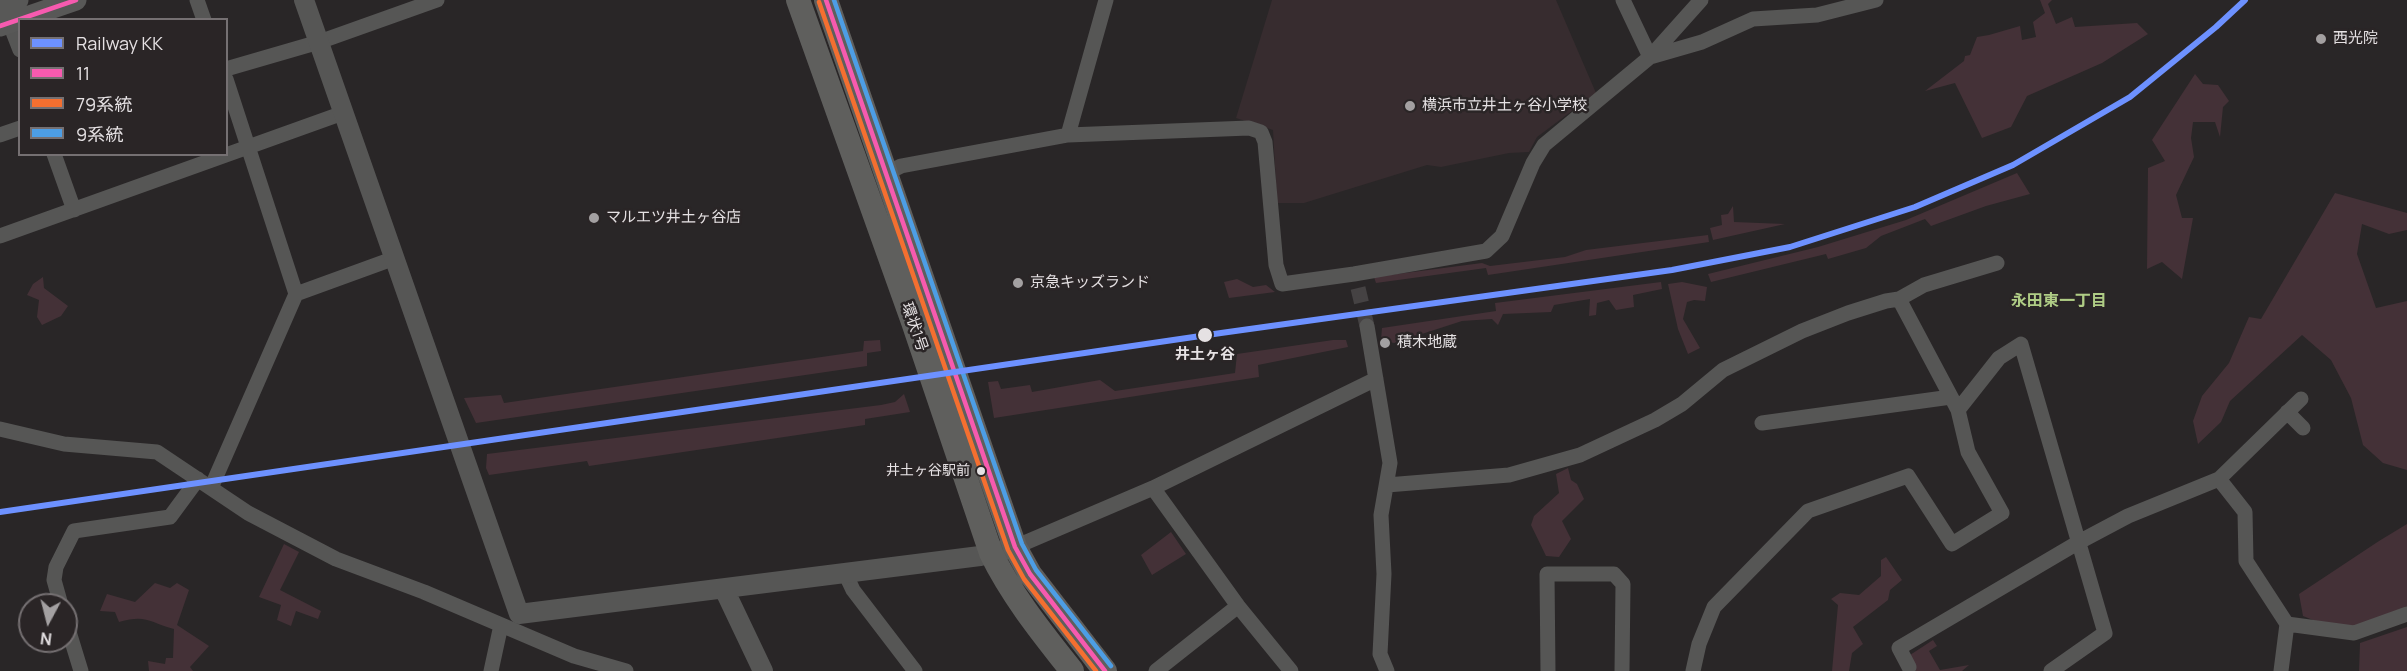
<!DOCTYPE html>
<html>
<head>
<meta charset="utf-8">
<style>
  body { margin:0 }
  #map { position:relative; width:2407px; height:671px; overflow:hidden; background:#292627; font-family:Manrope,"Noto Sans JP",sans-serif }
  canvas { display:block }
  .legend { position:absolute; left:18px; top:18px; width:210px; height:138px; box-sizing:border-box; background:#2a2526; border:2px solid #757072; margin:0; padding:8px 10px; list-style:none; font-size:18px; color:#e5e1e3 }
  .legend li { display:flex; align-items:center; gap:12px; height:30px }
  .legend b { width:30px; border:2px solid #757072 }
  .north { position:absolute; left:18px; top:593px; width:60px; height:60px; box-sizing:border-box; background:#2a2526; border:2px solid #757072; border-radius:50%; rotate:187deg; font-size:16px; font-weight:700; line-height:24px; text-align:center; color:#e5e1e3 }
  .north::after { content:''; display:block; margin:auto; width:21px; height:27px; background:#a3a0a1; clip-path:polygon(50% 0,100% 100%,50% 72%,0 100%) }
</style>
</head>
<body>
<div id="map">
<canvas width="2407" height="671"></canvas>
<ul class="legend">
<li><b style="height:8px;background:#6d91ff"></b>Railway KK</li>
<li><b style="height:8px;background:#f75aaf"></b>11</li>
<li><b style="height:8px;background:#f46f30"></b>79系統</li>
<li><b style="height:8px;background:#4d9ee5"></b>9系統</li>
</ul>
<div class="north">N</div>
</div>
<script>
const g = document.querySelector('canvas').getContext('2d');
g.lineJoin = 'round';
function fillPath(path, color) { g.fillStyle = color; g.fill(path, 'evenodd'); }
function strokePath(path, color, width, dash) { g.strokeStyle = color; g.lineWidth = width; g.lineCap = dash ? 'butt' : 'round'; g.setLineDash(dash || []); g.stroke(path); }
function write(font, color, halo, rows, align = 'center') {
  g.font = font + ' Manrope,"Noto Sans JP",sans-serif'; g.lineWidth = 5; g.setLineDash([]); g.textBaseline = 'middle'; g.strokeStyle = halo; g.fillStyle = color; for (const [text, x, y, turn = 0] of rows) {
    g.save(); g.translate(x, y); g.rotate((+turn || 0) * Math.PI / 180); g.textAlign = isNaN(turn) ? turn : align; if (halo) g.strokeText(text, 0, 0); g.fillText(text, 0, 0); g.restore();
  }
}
fillPath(new Path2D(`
  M1272,0H1556L1596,93L1537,137L1529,152L1509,153L1441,167L1427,165L1304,203H1277L1273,130L1236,118Z`), '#372c2f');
fillPath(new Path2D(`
  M2040,0H2052L2048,4L2056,24L2072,17L2075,27L2137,23L2148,34L2102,63L2027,96L2011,127L1982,138L1955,83L1925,91L1964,61L1965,56L1970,55L1977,37L1989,35L2020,26L2022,40L2036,37L2033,22L2045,13Z
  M2195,74L2203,84L2218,85L2229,101L2223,107L2220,137L2215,122H2193L2191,138L2194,157L2176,195L2182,218H2193L2182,279L2162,262L2147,269L2148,168L2165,161L2152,140Z
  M2017,173L2030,194L1986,206L1931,226L1925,219L1881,236L1866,248L1828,259L1826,254L1711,282L1708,274L1818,247L1906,220Z
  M2335,193L2407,213V230L2389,234L2362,224L2357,254L2376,308L2407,301V470L2383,463L2363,445L2351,398L2331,360L2302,335L2230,401L2221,422L2198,444L2193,421L2202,396L2229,363L2249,317L2261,319Z
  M1733,206L1734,222L1785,224L1713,240L1710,228L1722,225L1721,215L1728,214Z
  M1708,235L1709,242L1488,275L1486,268L1376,283L1374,277L1482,263L1490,266L1565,257L1586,250Z
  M43,277L44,288L68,306L61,316L42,325L37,317L39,300L27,295L33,284Z
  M1237,279L1253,287L1266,285L1275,292L1229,298L1224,282Z
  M1661,282L1662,289L1633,295L1634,307L1616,310L1609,300L1597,303L1596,315L1589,316L1590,299L1554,305L1551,312L1503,314L1498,325L1492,319L1462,321L1394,343L1381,340L1382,328L1496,311L1495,303Z
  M1682,282L1707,287L1705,301L1694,300L1687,302L1683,319L1700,348L1688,354L1678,329L1668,284Z
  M880,340L881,351L867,353V366L476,423L464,398L501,395L504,403L863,351L864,341Z
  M1333,340H1346L1348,347L1258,365L1259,377L994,418L988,382L998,381L1001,389L1030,385L1032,392L1100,380L1115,391L1235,373L1237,354Z
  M904,394L910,412L865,419V425L589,466L587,461L489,475L486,468L487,454L881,405L895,402Z
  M1568,468L1571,480L1577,484L1584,499L1562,521L1571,539L1559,557L1546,556L1531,525L1534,516L1559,493L1556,474Z
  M2407,524V609L2352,628L2318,622L2303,616L2299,594L2379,541Z
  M1171,532L1186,554L1152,575L1141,555Z
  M284,544L299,552L280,590L321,611L318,619L296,611L291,626L277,620L281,605L259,597Z
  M1886,557L1902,580L1890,590L1888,600L1853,627L1863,644L1852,653L1849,671H1832L1838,605L1831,599L1840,593L1859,595L1881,576V560Z
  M155,583L170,588L177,583L189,590L177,625L209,646L190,667L193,671H149L148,661L165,664L166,658H173L174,629C149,622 146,614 119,622L115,612L100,611L107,594L135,602Z
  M2407,627V671H2359L2360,643Z
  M1933,640L1937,646L1929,651L1940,670L1969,665L1962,671H1916L1910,655Z`), '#443137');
strokePath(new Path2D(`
  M1358,288L1367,326`), '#454243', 15, [15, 8]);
strokePath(new Path2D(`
  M197,0L204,20
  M1623,0L1650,57
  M6,14L20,50
  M1650,57L1702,42L1753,19L1817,15L1876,0
  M226,69L319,42L437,0
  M0,135L20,128
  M1068,135L1106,0
  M54,154L74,210
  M885,174L901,166L1068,135L1249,128L1261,132L1265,142L1276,265L1282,284L1354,274L1486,251L1502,236L1533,163L1544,145L1650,57L1701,0
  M0,236L343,113
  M296,294L395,258
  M1367,326L1390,463L1381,515L1384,574L1380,654L1387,671
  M1958,410L1999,358L2021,344L2105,633L2051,671
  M2287,412L2303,428
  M1762,423L1951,397
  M0,429L64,444L157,452L248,513L336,559L424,592L574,656L626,671
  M2219,479L2301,399
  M1387,485L1509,475L1580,455L1655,420L1682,404L1723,370L1802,331L1848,313L1886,301L1899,299L1924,285L1997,263
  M211,488L296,294L226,79
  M1153,488L1238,606L1291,671
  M1015,547L1153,488L1376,379
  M845,573L853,590L915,671
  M61,605L54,580L56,567L74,531L170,517L198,479
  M66,622L81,671
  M1909,667L1899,648L2079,542L2128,516L2219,479L2245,512L2246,561L2287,624L2354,633L2407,614
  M491,671L501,625
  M1156,671L1238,606
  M1548,671L1547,574H1614L1623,584L1622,671
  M1693,671L1699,644L1714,607L1808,511L1908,476L1952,544L2002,513L1968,452L1958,410L1899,299
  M2281,671L2287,624`), '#565655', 15);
strokePath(new Path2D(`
  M304,0L519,614L980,556L1015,547
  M724,589L763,671`), '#565655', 20);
strokePath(new Path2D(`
  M0,7L18,0
  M0,26L76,0`), '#585857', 21);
strokePath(new Path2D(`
  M798,0L913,322L991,553C1012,596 1042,633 1072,671
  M826,0L1015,547L1030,574L1105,671`), '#5f5f5d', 24);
strokePath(new Path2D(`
  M826,0L1015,547L1030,574L1105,671
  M0,26L76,0`), '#f75aaf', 4.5);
strokePath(new Path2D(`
  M819,2L1008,550L1024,579L1096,671`), '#f46f30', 4.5);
strokePath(new Path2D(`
  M834,0L1022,544L1036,570L1111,666`), '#4d9ee5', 4.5);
strokePath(new Path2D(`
  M0,512L1221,333L1672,270L1790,247L1915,207L2013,165L2130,97L2216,27L2245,0`), '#6d91ff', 6);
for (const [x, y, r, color] of [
  [2321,39,6,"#a3a0a1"],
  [1410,106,6,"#a3a0a1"],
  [594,218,6,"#a3a0a1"],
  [1018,283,6,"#a3a0a1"],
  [1205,335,8,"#e5e1e3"],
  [1385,343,6,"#a3a0a1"],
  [981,471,5,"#e5e1e3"]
]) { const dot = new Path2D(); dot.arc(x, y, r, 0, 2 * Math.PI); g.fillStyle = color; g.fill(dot); strokePath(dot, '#2a2526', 2); }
write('14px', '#e5e1e3', '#2a2526', [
  ["井土ヶ谷駅前",970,471]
], 'right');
write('15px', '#e5e1e3', '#2a2526', [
  ["西光院",2333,39],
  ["横浜市立井土ヶ谷小学校",1422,106],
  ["マルエツ井土ヶ谷店",606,218],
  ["京急キッズランド",1030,283],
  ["積木地蔵",1397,343]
], 'left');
write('15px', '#e5e1e3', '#2a2526', [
  ["環状1号",914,327,71]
]);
write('bold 15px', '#e5e1e3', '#2a2526', [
  ["井土ヶ谷",1205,355]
]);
write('bold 16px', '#afcc85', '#2a2526', [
  ["永田東一丁目",2059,302]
]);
</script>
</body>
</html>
